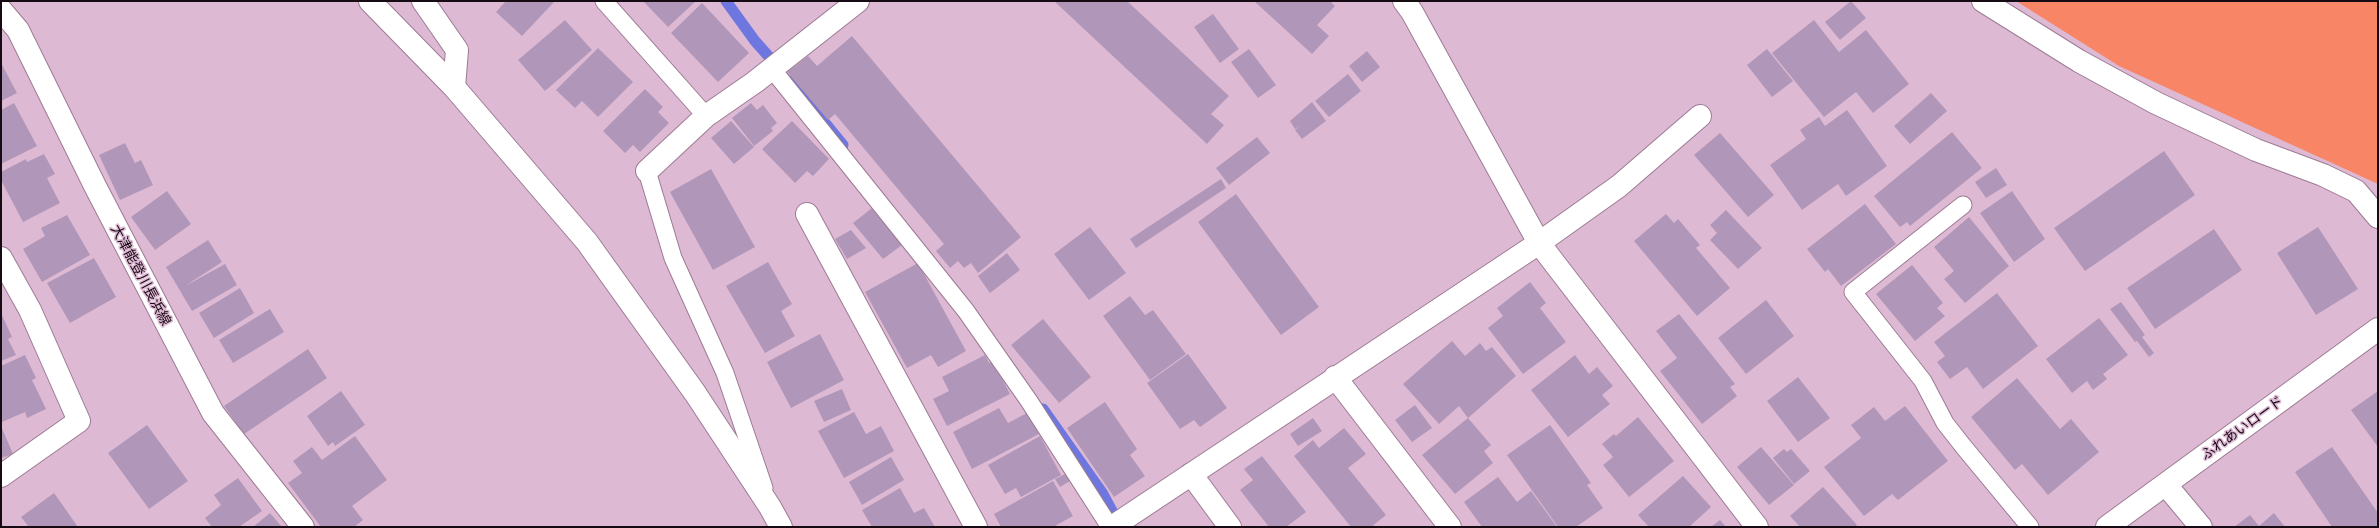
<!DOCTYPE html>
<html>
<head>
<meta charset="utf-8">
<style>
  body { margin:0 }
  #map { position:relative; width:2379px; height:528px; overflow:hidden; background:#deb9d3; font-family:"Exo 2",sans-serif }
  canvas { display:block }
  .frame { position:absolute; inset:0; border:2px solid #160a13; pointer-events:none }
</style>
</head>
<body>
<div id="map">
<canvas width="2379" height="528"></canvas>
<div class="frame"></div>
</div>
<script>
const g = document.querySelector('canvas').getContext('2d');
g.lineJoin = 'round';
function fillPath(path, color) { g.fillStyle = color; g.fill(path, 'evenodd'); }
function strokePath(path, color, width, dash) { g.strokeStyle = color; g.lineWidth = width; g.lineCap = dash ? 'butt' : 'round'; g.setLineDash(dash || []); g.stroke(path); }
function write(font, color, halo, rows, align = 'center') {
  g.font = font + ' "Exo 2","Noto Sans JP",sans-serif'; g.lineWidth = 3; g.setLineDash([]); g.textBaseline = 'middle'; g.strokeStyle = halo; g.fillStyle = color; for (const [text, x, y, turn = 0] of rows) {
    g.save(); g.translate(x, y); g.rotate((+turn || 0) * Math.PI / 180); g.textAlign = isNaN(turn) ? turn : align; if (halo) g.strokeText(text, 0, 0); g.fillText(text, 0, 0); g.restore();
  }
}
fillPath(new Path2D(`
  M2016,1H2378V184L2119,66Z`), '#f88666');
strokePath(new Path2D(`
  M726,1L755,41L779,68
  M791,81L843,145
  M1043,409L1103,494L1120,526`), '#6d77df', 11);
fillPath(new Path2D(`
  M506,1H555L522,36L496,12Z
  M643,1H696L668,27Z
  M1054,1H1127L1229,96L1211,114L1224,125L1207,144Z
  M1254,1H1330L1335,6L1317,25L1329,36L1312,54Z
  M1851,1L1866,18L1840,40L1825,22Z
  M702,3L749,53L718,82L671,33Z
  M1213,14L1239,49L1220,63L1194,27Z
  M565,20L592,50L545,91L518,60Z
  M1814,20L1839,52L1866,30L1909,84L1873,113L1856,92L1824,117L1772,53Z
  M852,36L1021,237L978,273L971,263L964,268L958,261L950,268L936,251L944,244L835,114L828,120L787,72L808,56L817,66Z
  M598,48L633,82L598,117L582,101L575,108L556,90Z
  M1249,49L1276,85L1258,98L1231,62Z
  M1767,49L1793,81L1772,97L1747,65Z
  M1367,51L1380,67L1362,82L1349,66Z
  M1,63L17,93L1,101Z
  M1348,74L1361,91L1329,117L1315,101Z
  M645,89L663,107L658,112L669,123L640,152L633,145L625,153L603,131Z
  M1931,93L1947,111L1910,144L1894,126Z
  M1312,102L1326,121L1302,139L1295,130L1300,126L1295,129L1290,121Z
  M14,103L37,146L1,164V110Z
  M751,103L757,110L763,105L777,123L771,128L773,131L754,146L732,118Z
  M1847,110L1887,166L1846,196L1838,184L1802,210L1770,165L1806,139L1800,130L1819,117L1825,126Z
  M731,121L754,147L734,164L711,138Z
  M792,121L829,159L813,176L807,171L795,183L762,149Z
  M1952,132L1982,168L1910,226L1907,222L1900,227L1874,196Z
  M1720,133L1774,195L1748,217L1694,155Z
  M1257,137L1270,153L1229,185L1216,168Z
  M125,143L135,163L141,160L153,185L120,200L99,155Z
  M2164,151L2195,195L2085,271L2054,228Z
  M44,154L55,174L47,178L60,203L23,222L1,180V172L26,159L27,162Z
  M1996,168L2007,185L1986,198L1975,182Z
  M711,169L755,247L713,270L670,192Z
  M1221,179L1226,188L1136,248L1130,239Z
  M167,191L191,224L155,250L131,217Z
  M2012,191L2045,239L2014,262L1980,213Z
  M1236,194L1319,307L1281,335L1198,222Z
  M1865,204L1896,244L1841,286L1828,269L1825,272L1807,249Z
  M872,208L902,245L883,259L853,223Z
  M1726,210L1762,248L1738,269L1710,240L1717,233L1710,225Z
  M1666,214L1674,223L1678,219L1700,245L1696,248L1730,288L1697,316L1634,241Z
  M67,215L90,255L42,282L23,249L45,236L41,228Z
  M1969,217L2009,266L1965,303L1944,279L1954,271L1934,247Z
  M1090,227L1126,273L1089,300L1054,254Z
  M2318,227L2358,289L2316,315L2277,253Z
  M2214,229L2242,270L2155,329L2127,288Z
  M851,230L866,248L847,259L835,239Z
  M208,240L222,262L185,286L225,264L237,285L192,311L166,267Z
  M1007,253L1020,270L990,293L978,276Z
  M94,258L116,297L70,323L47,283Z
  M768,262L792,304L781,311L795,336L765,353L726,286Z
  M918,263L966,351L938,367L931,355L907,368L865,292Z
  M1912,265L1943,303L1937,308L1945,316L1915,341L1876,294Z
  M1530,282L1546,303L1540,308L1566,342L1523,374L1488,328L1503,316L1497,308Z
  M240,288L254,313L214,338L199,313Z
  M1997,293L2038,346L1983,389L1967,367L1950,379L1937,362L1945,356L1934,342Z
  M1130,296L1145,315L1153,310L1186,354L1150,380L1103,316Z
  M1766,300L1794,336L1746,374L1718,338Z
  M2121,302L2145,335L2142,337L2154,353L2149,357L2137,341L2135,342L2110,309Z
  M270,309L284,332L233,363L219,340Z
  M1,313L12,337L8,339L16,355L1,361Z
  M1679,314L1735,384L1730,387L1737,396L1702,424L1660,371L1677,358L1656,331Z
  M2099,318L2128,355L2103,374L2107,379L2093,390L2087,381L2072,393L2046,359Z
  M1043,319L1091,377L1059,403L1011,345Z
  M820,334L844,380L791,408L767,362Z
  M1452,341L1465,356L1480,343L1486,351L1492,347L1516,376L1468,418L1459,406L1439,424L1403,384Z
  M308,349L327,378L244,434L224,406Z
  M1188,354L1227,408L1200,427L1194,420L1180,429L1147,383Z
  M25,355L36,378L32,380L46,409L27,418L25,412L2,422L1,366Z
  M985,355L989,363L993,361L1010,394L947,426L933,399L949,391L942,377Z
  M1575,355L1589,374L1597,367L1613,386L1602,395L1610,404L1568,437L1531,390Z
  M1798,377L1830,418L1798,442L1767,401Z
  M2017,378L2060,429L2071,419L2099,452L2048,495L2022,464L2015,470L1971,417Z
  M842,389L851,410L824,422L814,401Z
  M341,391L365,425L335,446L333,442L328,446L307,416Z
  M2378,391V447L2351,410Z
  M1105,402L1137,449L1130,455L1145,476L1114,497L1067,428Z
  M1415,405L1432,428L1412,442L1395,420Z
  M1905,406L1948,461L1898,500L1892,494L1864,516L1824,467L1861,438L1851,425L1874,407L1885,421Z
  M999,408L1008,423L1027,413L1039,434L972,469L953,432Z
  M854,412L866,434L881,426L894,451L844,478L818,431Z
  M1638,417L1674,461L1629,497L1603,465L1613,457L1602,444L1614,434L1616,436Z
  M1313,418L1322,431L1298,446L1290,434Z
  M1468,418L1491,445L1484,451L1493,463L1455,494L1422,455Z
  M147,425L188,481L149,509L108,453Z
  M1550,425L1591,483L1587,485L1603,508L1576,527H1558L1507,455Z
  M1,426L13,454L1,458Z
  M1344,428L1366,454L1348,468L1386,515L1371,527H1351L1294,456L1313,440L1319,448Z
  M355,436L387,480L352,506L363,520L354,527H321L288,483L302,473L293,461L312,447L322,460Z
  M1040,436L1061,475L1021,497L1016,488L1005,494L988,465Z
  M1761,447L1794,485L1769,505L1737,467Z
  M2332,447L2378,513V527H2332L2295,472Z
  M1784,449L1787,452L1791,449L1810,471L1794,484L1773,458Z
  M1262,456L1306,512L1286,527H1269L1240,490L1253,480L1244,469Z
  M891,457L904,480L862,505L849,482Z
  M1069,472L1073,479L1060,487L1055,479Z
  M1683,476L1711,507L1689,527H1649L1638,515Z
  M1498,477L1517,502L1531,491L1557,527H1482L1464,502Z
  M238,478L262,511L239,527H212L205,518L221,505L214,495Z
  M1053,481L1073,516L1053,527H1001L994,514Z
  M1823,487L1857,525L1855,527H1800L1790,516Z
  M900,488L914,513L924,508L935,527H872L862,510Z
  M54,493L78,527H29L21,517Z
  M270,513L282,527H253Z
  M2274,513L2285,527H2234L2250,515L2259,526Z
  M1720,520L1726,527H1711Z`), '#b097b9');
const service = new Path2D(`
  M604,1L706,116
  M772,69L966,311L1029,401L1110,527
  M647,171L673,258L725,373L764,488
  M1963,205L1853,292L1923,381L1945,423L1963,446L2030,527`);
const minor = new Path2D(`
  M370,1L454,87L587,242L695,393L770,507L781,527
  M423,1L457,50L454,87
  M1404,1L1412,12L1539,243L1757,527
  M1983,1L2079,61L2156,103L2256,150L2323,175L2356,191L2378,217
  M647,171L706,116L755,82L858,1
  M807,214L976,527
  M1,258L30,310L79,421L1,476
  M1335,377L1450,527
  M1191,474L1230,527
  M2166,485L2201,527
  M1112,527L1539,243L1619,186L1700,116`);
const tertiary = new Path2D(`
  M2107,527L2378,329`);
const primary = new Path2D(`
  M1,10L18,30L95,186L213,413L303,527`);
strokePath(service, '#9d7b94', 19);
strokePath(minor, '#9d7b94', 24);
strokePath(tertiary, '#9d7b94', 24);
strokePath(primary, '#9d7b94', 24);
strokePath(service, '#fff', 17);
strokePath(minor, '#fff', 22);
strokePath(tertiary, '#fff', 22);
strokePath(primary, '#fff', 22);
write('14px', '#160a13', '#deb9d3', [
  ["大津能登川長浜線",141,275,62],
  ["ふれあいロード",2242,428,-36]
]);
</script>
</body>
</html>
